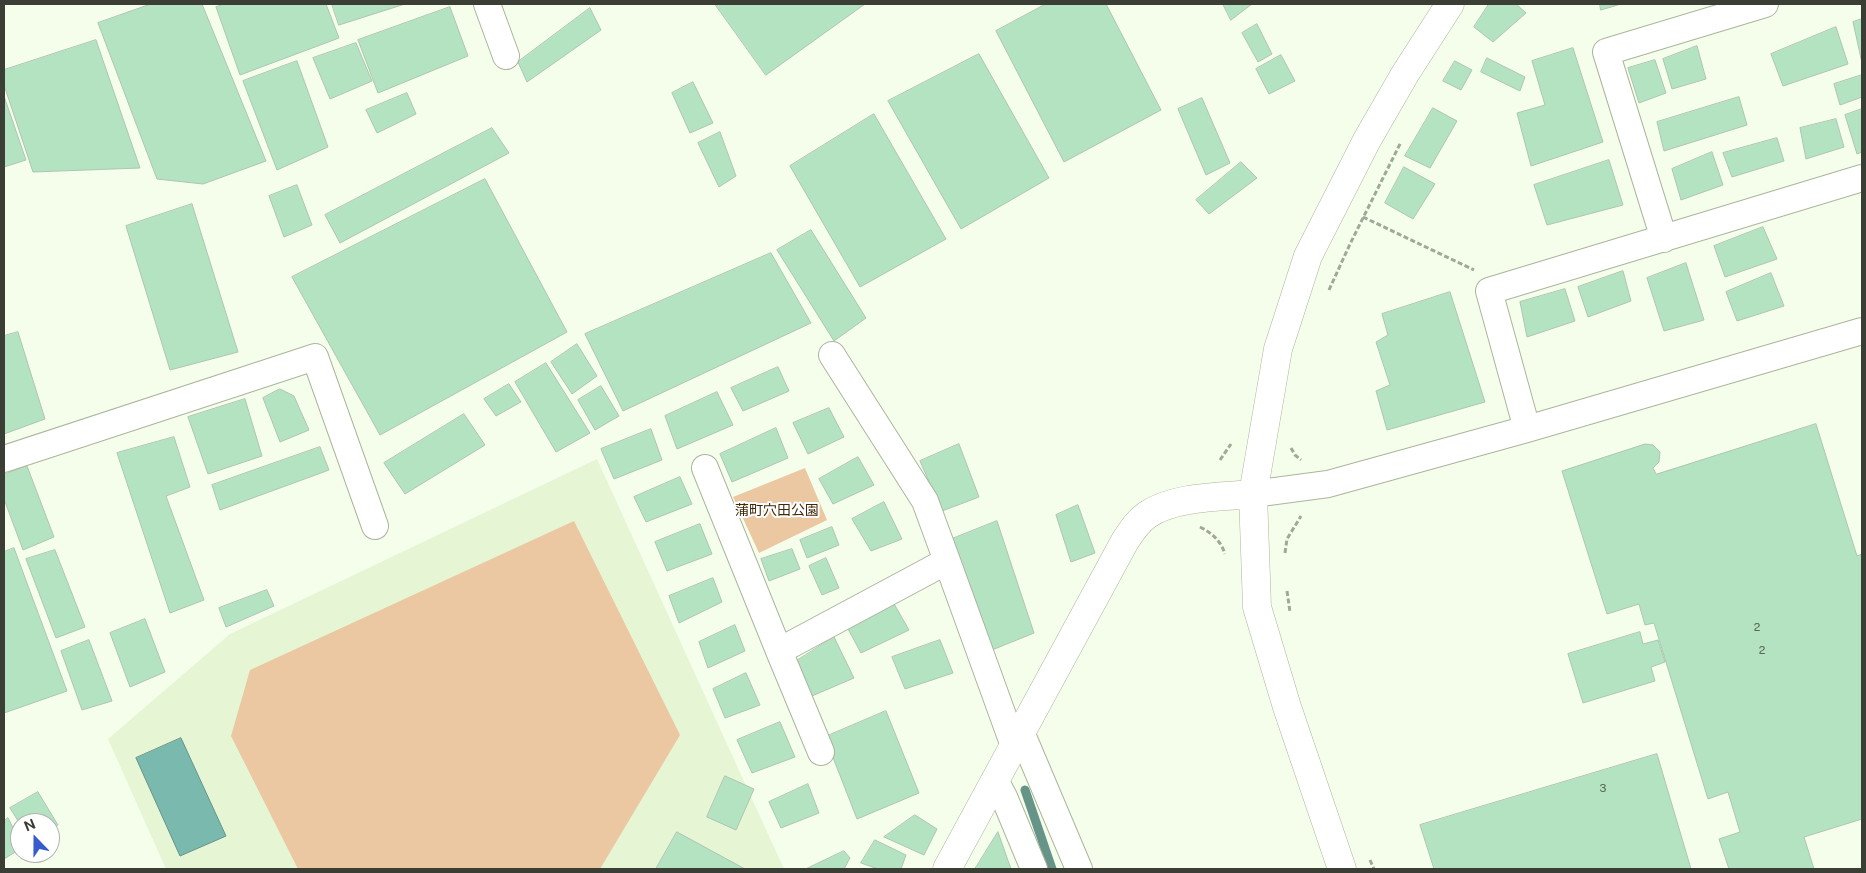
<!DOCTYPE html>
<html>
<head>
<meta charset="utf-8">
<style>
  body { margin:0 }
  #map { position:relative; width:1866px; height:873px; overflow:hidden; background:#f5feea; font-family:"Public Sans",sans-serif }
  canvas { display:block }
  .frame { position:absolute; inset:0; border:5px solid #3a3e34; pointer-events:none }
  .north { position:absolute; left:10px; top:813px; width:50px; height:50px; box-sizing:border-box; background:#fff; border:1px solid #b0b2ae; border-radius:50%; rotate:338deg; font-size:14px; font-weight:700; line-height:20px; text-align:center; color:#3a3e34 }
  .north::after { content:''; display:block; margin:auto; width:18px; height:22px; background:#375ccd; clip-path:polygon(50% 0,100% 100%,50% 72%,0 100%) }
</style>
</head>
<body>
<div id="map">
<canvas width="1866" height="873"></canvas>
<div class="frame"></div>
<div class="north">N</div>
</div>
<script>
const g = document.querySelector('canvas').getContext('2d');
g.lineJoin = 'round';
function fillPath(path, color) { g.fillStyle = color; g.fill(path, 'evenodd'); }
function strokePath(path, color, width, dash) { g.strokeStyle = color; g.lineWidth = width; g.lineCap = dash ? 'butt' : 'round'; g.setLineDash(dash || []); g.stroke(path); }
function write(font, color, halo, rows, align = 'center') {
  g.font = font + ' "Public Sans","Noto Sans JP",sans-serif'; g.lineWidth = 4; g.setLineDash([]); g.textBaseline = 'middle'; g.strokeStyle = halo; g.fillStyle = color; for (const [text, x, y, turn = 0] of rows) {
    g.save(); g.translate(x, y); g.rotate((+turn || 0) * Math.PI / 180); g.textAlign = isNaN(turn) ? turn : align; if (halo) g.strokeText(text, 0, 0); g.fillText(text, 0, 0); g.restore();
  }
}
fillPath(new Path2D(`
  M597,459L784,869H166L108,739L230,634Z`), '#e6f5d4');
fillPath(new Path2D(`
  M805,468L827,520L759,553L733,497Z
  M574,521L680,735L600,869H298L231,736L250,670Z`), '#ebc8a1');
const water = new Path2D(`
  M181,738L226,836L180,856L136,758Z`);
fillPath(water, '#7ab9ae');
strokePath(water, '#679489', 1);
strokePath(new Path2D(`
  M1025,790L1052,869`), '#679489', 9);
const building = new Path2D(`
  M151,4H202L266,161L203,184L157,179L98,23Z
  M225,4H326L339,38L240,75L216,7Z
  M332,4H405L339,25Z
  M715,4H865L766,75Z
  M1046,4H1106L1161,110L1064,162L996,31Z
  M1223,4H1252L1231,20Z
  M1489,4H1516L1526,13L1493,42L1474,27Z
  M1600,4H1621L1601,10Z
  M450,7L468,56L378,93L358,40Z
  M590,8L601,30L527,82L518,62Z
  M1862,19V63L1853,22Z
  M1257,24L1272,54L1258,62L1242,33Z
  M1836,27L1848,64L1783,86L1771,54Z
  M96,40L140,168L33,172L4,85V70Z
  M356,43L372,81L330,99L313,58Z
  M1697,46L1706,79L1672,89L1663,59Z
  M1573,48L1603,142L1531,166L1517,113L1545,105L1532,61Z
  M979,54L1049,178L961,229L888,101Z
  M1281,55L1295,81L1269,94L1256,69Z
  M1487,58L1525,77L1520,91L1481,72Z
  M1655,60L1666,93L1639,103L1628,68Z
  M297,61L328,147L277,170L243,81Z
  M1455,61L1472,70L1461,90L1443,81Z
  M1862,75V97L1840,105L1834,84Z
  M693,82L713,123L690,133L672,93Z
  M407,93L416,114L377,133L366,110Z
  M4,96L26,160L4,167Z
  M1739,97L1747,125L1664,151L1657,122Z
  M1202,98L1230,163L1206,175L1178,109Z
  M1433,108L1457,121L1430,168L1405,156Z
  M1862,109V152L1857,154L1845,115Z
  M874,114L946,239L860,287L790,166Z
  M1836,119L1844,147L1806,159L1800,128Z
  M492,128L509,153L340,243L325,215Z
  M720,132L736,176L719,187L698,143Z
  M1777,138L1784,161L1732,177L1723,153Z
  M1712,152L1723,185L1681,200L1672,169Z
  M1609,160L1623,205L1547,225L1534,185Z
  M1241,162L1257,178L1209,214L1196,200Z
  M1404,167L1435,184L1413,219L1385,203Z
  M485,179L567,332L380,435L292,277Z
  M297,185L312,225L284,237L269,196Z
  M192,204L238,352L170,370L126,226Z
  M1763,227L1777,259L1725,277L1714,246Z
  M811,230L866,318L834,341L777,250Z
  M771,253L811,323L623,411L585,334Z
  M1686,263L1704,320L1664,331L1647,278Z
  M1623,271L1631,301L1588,317L1578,287Z
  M1771,273L1784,306L1737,321L1726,292Z
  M1565,289L1575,321L1527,337L1520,302Z
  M1450,292L1485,402L1387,430L1376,391L1390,385L1376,342L1388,335L1382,314Z
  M18,332L45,419L4,434V336Z
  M577,344L597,376L572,394L551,362Z
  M546,363L590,433L556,452L515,382Z
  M778,367L789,391L743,411L731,388Z
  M509,384L521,402L496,416L484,399Z
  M601,386L619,416L595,430L578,400Z
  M280,389L294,396L309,430L280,442L263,398Z
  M717,392L733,425L677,449L665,416Z
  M245,399L262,456L208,474L188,417Z
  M829,408L844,437L808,454L793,423Z
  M464,414L485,445L405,494L384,463Z
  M1816,424L1857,556L1862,554V819L1804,837L1814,869H1729L1719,839L1740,832L1728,792L1708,799L1654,623L1645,625L1639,604L1607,614L1562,471L1645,444L1653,445L1660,452L1659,462L1653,468L1656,474Z
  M776,428L788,458L732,482L720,454Z
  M651,429L662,460L614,479L601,449Z
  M174,437L190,487L166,496L204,600L170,613L117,453Z
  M959,444L979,497L942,511L920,461Z
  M320,447L329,470L220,510L212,485Z
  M858,457L874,485L833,504L819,479Z
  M27,466L54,537L23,550L4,499V475Z
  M680,477L692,504L646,522L634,497Z
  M884,502L902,539L871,551L852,519Z
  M1078,505L1095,553L1071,562L1056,515Z
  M997,521L1034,633L992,650L952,539Z
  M700,524L712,554L667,571L655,542Z
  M832,527L839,545L807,558L800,540Z
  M14,548L67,691L4,713V552Z
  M792,549L800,569L769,581L761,559Z
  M55,550L85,627L56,638L26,559Z
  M826,558L839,588L822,595L809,566Z
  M713,578L722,602L679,623L669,596Z
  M267,590L274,606L226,627L219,608Z
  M893,602L909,630L861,653L848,629Z
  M145,619L165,672L130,687L110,633Z
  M735,625L745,651L708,668L699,642Z
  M1640,632L1643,644L1658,640L1665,662L1651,667L1655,681L1583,703L1568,654Z
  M834,637L854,678L812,696L795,662Z
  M89,640L112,701L82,710L61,651Z
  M940,640L953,673L905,689L892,657Z
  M746,673L760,705L725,718L713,689Z
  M886,711L919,793L857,819L825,737Z
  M780,722L795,757L752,773L737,740Z
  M1657,754L1691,869H1434L1420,825Z
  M725,776L754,789L736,830L707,817Z
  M808,784L819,813L781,828L769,802Z
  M38,792L58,825L50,830V823H20V824L10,808Z
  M915,815L937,829L924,855L884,837Z
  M8,818L20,841V849L4,859V821Z
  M677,832L745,869H656Z
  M998,832L1011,869H975Z
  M875,840L906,855L901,869H878L861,863Z
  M844,851L850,858L844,869H806Z`);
fillPath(building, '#b4e3c2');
strokePath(building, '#adc5b3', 1);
const minor = new Path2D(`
  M487,4L506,56
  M1664,239L1606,52L1765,4
  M832,355L925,501L947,561
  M1527,429L1489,291L1862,178
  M4,459L315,357L375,526
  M705,468L779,651L947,561L1014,746
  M1253,494L1328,484L1527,429L1862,331
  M779,651L821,752
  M1021,732L1079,869
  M995,780L1004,797L1034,869`);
const tertiary = new Path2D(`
  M947,869L1125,541C1131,532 1137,522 1147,515C1174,496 1221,497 1253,494
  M1342,869L1287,707L1257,607L1253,494L1278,349L1308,256L1367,140L1405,74L1450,4`);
strokePath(minor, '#abb59d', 28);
strokePath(tertiary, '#abb59d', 29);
strokePath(new Path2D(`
  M1363,217L1474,270
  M1329,290L1350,244L1401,142
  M1291,448L1295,455L1301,460
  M1220,460L1231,444
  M1200,527C1212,533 1221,541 1225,554
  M1285,553L1287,539L1301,516
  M1287,591L1290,612
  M1370,860L1374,869`), '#a1a898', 3, [5, 2.5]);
strokePath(minor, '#fff', 26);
strokePath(tertiary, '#fff', 28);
write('11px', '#586758', null, [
  ["2",1757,628],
  ["2",1762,651],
  ["3",1603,789]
]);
write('14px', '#412908', '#fff', [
  ["蒲町穴田公園",777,511]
]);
</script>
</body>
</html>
